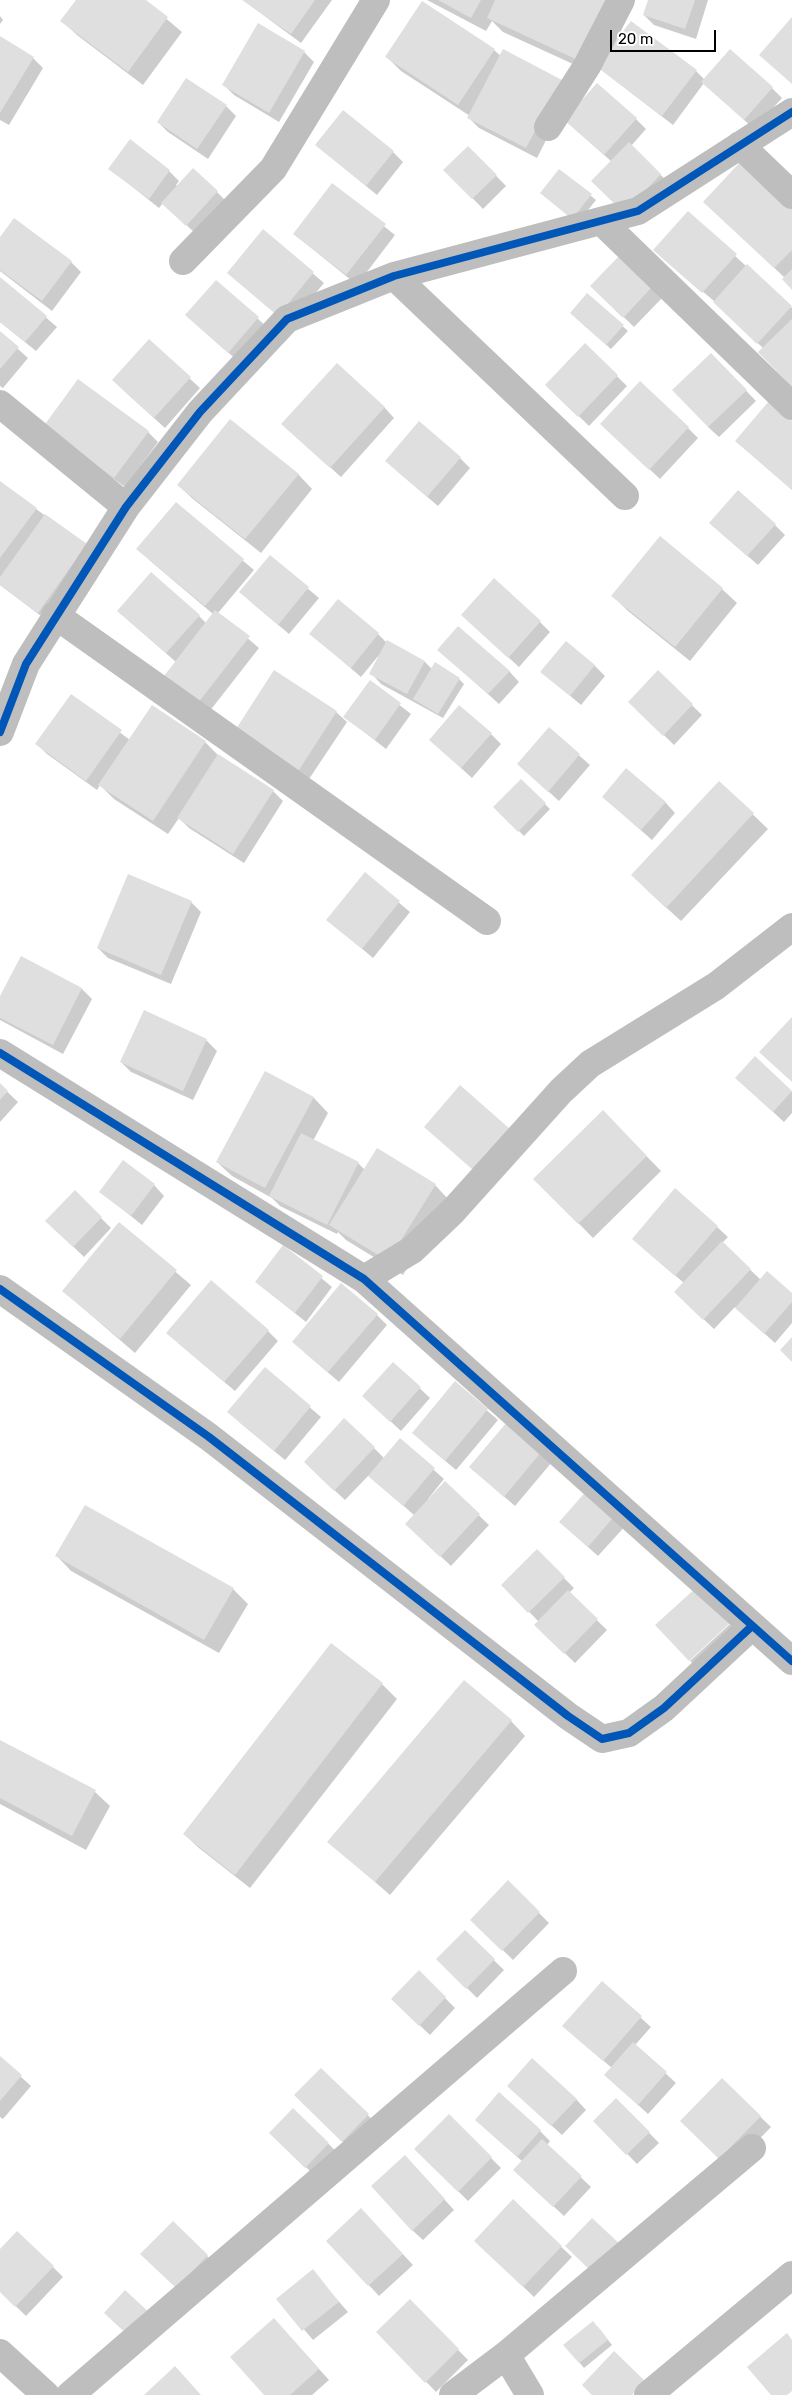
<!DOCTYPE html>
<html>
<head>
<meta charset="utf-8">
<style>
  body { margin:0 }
  #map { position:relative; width:792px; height:2395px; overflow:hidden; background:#fff; font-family:Rubik,sans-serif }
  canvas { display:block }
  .scale { position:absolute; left:610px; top:30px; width:106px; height:22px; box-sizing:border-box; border:2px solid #000; border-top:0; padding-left:6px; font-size:15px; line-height:18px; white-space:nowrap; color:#000; -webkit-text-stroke:4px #fff; paint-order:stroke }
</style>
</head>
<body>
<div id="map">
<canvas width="792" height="2395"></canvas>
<div class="scale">20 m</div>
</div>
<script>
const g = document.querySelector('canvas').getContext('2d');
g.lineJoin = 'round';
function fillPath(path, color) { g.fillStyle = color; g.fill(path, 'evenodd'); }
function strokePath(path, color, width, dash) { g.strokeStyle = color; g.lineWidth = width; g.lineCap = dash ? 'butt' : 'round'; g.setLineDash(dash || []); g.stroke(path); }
fillPath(new Path2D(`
  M78,0H144L182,32L143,85L77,35L62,21Z
  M243,0H332L301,43Z
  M427,0H632L609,50L696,71L705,80L772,88L782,98L754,129L704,83L673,125L600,69L597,75L503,32L492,21L486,31Z
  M649,0H708L696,39L654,25L644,15Z
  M0,16L3,20L0,24Z
  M0,38L33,58L43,68L9,125L0,120Z
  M494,50L501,56L571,91L537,158L479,128L469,118L470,116L401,71L387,57Z
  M304,52L314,62L279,122L234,95L224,85Z
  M187,80L226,106L236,116L208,159L168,132L158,122Z
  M636,119L646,129L631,146L671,185L635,222L612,162L576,130Z
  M316,145L393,152L403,162L377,195Z
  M468,147L506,186L483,209L445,170Z
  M110,169L169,171L179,181L176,185L178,186L217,192L227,202L197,235L163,203L159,208Z
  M560,171L596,200L578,223Z
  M332,185L395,235L357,285L294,234Z
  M792,208V288L785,278L715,212Z
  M688,213L792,308V385L764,349L714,301L665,260Z
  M263,231L324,283L289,325L228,273Z
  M0,239L71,262L81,272L52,311L0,271Z
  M620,257L663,297L634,327L592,286Z
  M0,278L57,327L36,351L0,322Z
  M216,281L268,328L239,362L197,325Z
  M588,295L628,331L611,349L576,318Z
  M0,333L28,358L3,388L0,386Z
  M149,341L200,388L165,428L123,390Z
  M585,345L627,386L589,426L547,385Z
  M711,354L756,401L719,437L708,427Z
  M384,407L394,418L341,477L293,434Z
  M792,423V490L736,441Z
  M688,428L698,438L660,479L612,434Z
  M148,432L158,442L125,487L55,437Z
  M460,458L470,468L438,506L397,471Z
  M298,474L312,489L261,553L193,499L178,485Z
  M0,483L86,545L49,622L0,585Z
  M176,504L254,570L218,613L259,648L209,712L176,686V662L129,621L199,616L206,623L213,614L148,559Z
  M775,525L785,535L758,565L721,533Z
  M270,557L319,598L289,634L251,602Z
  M722,589L737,603L690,661L628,611L613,596Z
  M540,622L550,632L519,667L473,625Z
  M311,634H378L387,643L425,662L432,669L459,679L464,684L443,718L381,684L371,673L379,655L361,677Z
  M439,650L509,671L519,682L499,704Z
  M594,665L605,676L581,705L542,672Z
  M274,672L336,712L347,722L309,779L247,739Z
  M658,672L702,715L674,745L630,702Z
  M370,682L411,714L386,749L345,717Z
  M71,696L130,740L152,706L205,742L219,756L273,791L283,801L244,863L189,828L179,818L168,834L114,799L100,785L97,790L47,754L37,744Z
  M549,729L590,765L559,801L529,774Z
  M491,734L501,744L472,778L430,740Z
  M521,781L550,809L524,836L495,807Z
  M719,782L768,829L681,921L647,890Z
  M603,797L665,802L675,813L652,840Z
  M365,874L410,912L373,958L328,920Z
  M191,902L201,912L171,984L108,958L98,948Z
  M21,958L82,989L92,999L63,1054L0,1020V999Z
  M206,1040L217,1051L193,1100L131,1072L121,1062Z
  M755,1058L792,1092V1113L784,1122L747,1088Z
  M265,1072L314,1098L328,1113L313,1141L358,1163L365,1170L435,1185L449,1200L403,1275L346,1240L338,1232L337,1234L280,1206L272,1198L232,1176L217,1162Z
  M0,1085L18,1102L0,1122Z
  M618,1127L661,1171L593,1238L535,1179Z
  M154,1185L164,1196L142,1225L101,1192Z
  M75,1192L111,1228L84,1257L47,1221Z
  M119,1224L191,1285L135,1353L63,1291Z
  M717,1227L728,1237L722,1243L761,1280L792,1294V1323L775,1343L735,1307L714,1329L675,1292L684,1283L644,1249Z
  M284,1247L332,1287L306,1322L256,1282Z
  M377,1315L387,1325L339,1382L304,1352Z
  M268,1331L278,1341L235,1391L178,1343Z
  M393,1363L430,1398L401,1431L374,1406Z
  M265,1369L321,1417L285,1460L239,1422Z
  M455,1383L498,1420L456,1470L424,1443Z
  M507,1423L552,1462L515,1506L470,1467Z
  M400,1440L444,1479L428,1499L429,1500L445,1483L489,1525L451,1566L417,1534L415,1516L369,1475L345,1500L315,1472L374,1448L384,1458Z
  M590,1489L627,1524L598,1556L571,1532Z
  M537,1551L574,1588L569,1593L607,1630L575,1663L536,1625L539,1622L503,1585Z
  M57,1556L233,1589L248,1604L219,1653L71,1571Z
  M730,1624L739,1634L700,1670L690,1661Z
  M332,1645L382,1684L397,1699L250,1888L199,1848L184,1834Z
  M511,1721L525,1736L390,1895L329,1842Z
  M0,1741L95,1792L110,1806L86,1850L0,1804Z
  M508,1882L549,1923L513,1960L472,1920Z
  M465,1932L504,1970L477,1998L438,1959Z
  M419,1972L455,2008L430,2035L392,1999Z
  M602,1983L651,2027L635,2045L676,2083L648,2114L616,2085L612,2068L574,2036Z
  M0,2058L31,2086L3,2119L0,2117Z
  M321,2070L378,2125L353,2152L296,2095Z
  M722,2080L771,2127L730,2169L682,2121Z
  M519,2096L576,2099L586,2110L562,2135Z
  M616,2099L659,2143L637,2164L595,2121Z
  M293,2110L339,2154L316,2177L271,2133Z
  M449,2116L501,2168L468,2201L416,2149Z
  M487,2130L540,2131L550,2141L547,2145L591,2187L564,2216L525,2180L523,2162Z
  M415,2167L454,2210L423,2240L412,2230Z
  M513,2201L572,2257L534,2297L486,2251Z
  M371,2220L413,2265L379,2296L328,2241Z
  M173,2222L217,2266L187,2298Z
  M0,2251L53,2267L63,2277L26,2316L0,2291Z
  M312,2271L348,2312L313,2340L278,2299Z
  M410,2301L468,2360L436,2392L378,2332Z
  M598,2327L612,2345L584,2368L565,2345Z
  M284,2330L329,2380L312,2395H266Z`), '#0003');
fillPath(new Path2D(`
  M76,0H146L168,17L128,72L60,21Z
  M242,0H315L291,34Z
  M438,0H481L471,18Z
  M495,0H611L582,62L487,18Z
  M648,0H695L685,29L643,15Z
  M422,1L495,49L458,105L385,57Z
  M792,17V84L759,55Z
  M631,21L697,70L662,116L596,66Z
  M258,23L305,51L269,113L222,85Z
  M0,36L34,57L0,113Z
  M503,49L562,80L526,148L467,118Z
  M730,49L773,87L744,120L701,82Z
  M186,78L227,105L197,149L157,122Z
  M597,83L637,118L604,155L564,120Z
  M343,110L394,151L366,186L315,145Z
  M130,139L170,170L149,199L108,169Z
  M629,142L661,174L624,213L591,181Z
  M468,146L497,175L472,199L443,170Z
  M742,160L792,207V250L774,268L703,202Z
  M193,168L218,191L186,226L161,203Z
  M559,169L592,194L572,219L540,193Z
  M332,183L386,224L346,275L293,234Z
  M688,211L737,254L702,293L653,250Z
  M14,218L72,261L42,301L0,270V237Z
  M263,229L314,272L278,316L227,273Z
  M620,255L653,286L623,318L590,286Z
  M747,264L792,306L757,344L713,302Z
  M792,269V290L782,279Z
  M0,277L47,316L25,342L0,322Z
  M216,280L259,317L228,353L185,315Z
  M587,293L624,325L606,345L570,313Z
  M792,319V387L758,352Z
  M0,331L19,347L0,369Z
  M149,339L191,377L154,418L112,380Z
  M585,343L618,375L578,417L545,385Z
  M711,353L747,390L708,427L672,390Z
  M337,363L385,407L330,468L281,424Z
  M78,379L149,431L114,478L43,427Z
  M640,381L689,427L649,470L600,424Z
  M769,401L792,421V490L735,441Z
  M230,419L299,474L245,539L177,485Z
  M419,421L461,457L427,497L385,461Z
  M0,481L37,508L0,558Z
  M738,490L776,524L747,556L709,523Z
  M176,502L244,559L205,606L136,549Z
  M45,514L87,544L38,613L0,585V577Z
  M660,536L723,588L675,647L611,596Z
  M270,555L309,587L278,625L239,592Z
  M151,572L200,615L166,653L117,611Z
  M494,578L541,621L508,658L461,615Z
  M338,599L379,633L351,668L309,634Z
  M215,610L250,636L198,703L164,676Z
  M458,626L510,671L488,694L437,650Z
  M387,640L425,661L407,694L369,674Z
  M566,641L595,665L570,696L540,672Z
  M435,662L460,678L438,714L413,699Z
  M274,670L337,711L299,770L236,729Z
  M658,670L693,704L663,736L628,702Z
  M370,680L401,703L375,740L343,717Z
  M71,694L122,730L86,781L35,744Z
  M152,705L206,741L153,821L98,785Z
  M459,705L492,733L461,768L429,740Z
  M549,727L580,754L548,792L517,764Z
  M218,754L274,790L233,854L177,818Z
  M626,768L666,802L641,830L602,797Z
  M521,779L546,803L518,832L493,807Z
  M719,781L754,813L666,908L631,875Z
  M365,872L400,901L362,949L326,920Z
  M128,874L192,901L161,975L97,948Z
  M21,956L82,988L53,1045L0,1018V996Z
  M144,1010L207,1039L183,1091L120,1062Z
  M792,1017V1082L759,1052Z
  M755,1056L792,1091L773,1112L735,1078Z
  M265,1071L314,1097L265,1188L216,1162Z
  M0,1083L8,1091L0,1100Z
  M460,1085L510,1129L473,1170L424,1127Z
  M603,1110L647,1156L578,1224L533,1179Z
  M301,1133L359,1162L327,1225L269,1196Z
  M377,1148L436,1184L388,1261L329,1225Z
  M123,1160L155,1184L131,1216L99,1192Z
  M675,1188L718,1226L675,1276L632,1239Z
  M75,1190L102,1217L73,1247L45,1221Z
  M119,1222L177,1270L120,1339L62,1291Z
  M722,1241L751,1269L703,1320L674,1292Z
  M283,1245L323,1276L295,1313L255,1282Z
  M767,1271L792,1293V1302L764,1334L735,1308Z
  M211,1280L269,1330L224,1382L166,1333Z
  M341,1283L378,1314L328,1372L292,1342Z
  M792,1337V1362L780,1350Z
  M393,1362L421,1387L390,1422L362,1396Z
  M265,1367L311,1406L274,1451L227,1412Z
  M455,1381L488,1409L445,1461L412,1433Z
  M344,1418L375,1447L334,1491L304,1462Z
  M507,1422L542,1451L504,1497L469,1467Z
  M400,1438L435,1468L403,1506L368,1476Z
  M445,1481L480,1514L440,1557L405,1524Z
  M589,1488L617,1513L588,1547L559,1522Z
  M85,1505L234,1588L204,1640L55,1556Z
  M537,1549L565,1577L528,1613L501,1585Z
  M697,1587L730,1623L689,1661L655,1625Z
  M568,1590L598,1619L564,1654L534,1625Z
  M331,1643L383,1683L235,1875L183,1834Z
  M464,1680L512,1720L375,1882L327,1842Z
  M0,1740L96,1790L72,1836L0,1798Z
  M508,1880L540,1912L502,1951L470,1920Z
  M465,1930L495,1959L466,1989L436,1959Z
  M419,1970L446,1997L419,2026L391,1999Z
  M602,1981L642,2016L603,2061L562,2026Z
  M633,2042L667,2072L638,2105L604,2075Z
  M0,2056L22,2075L0,2101Z
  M532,2058L577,2099L551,2126L507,2086Z
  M321,2068L369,2114L342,2142L294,2095Z
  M722,2078L761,2116L719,2159L680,2121Z
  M499,2092L541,2130L517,2157L475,2120Z
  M616,2098L650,2132L626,2155L593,2121Z
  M293,2108L329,2143L305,2168L269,2133Z
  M449,2114L492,2157L458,2192L414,2149Z
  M542,2139L582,2176L553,2207L513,2170Z
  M405,2155L445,2199L412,2231L371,2186Z
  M513,2199L562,2246L523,2287L474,2241Z
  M361,2208L403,2254L368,2286L326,2241Z
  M592,2218L621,2245L593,2273L565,2246Z
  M173,2221L208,2255L176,2288L140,2254Z
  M17,2231L54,2266L15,2307L0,2292V2249Z
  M313,2269L339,2302L302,2331L276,2299Z
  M125,2290L152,2315L131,2338L104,2313Z
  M410,2299L459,2349L425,2383L376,2332Z
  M274,2318L319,2369L290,2395H264L230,2357Z
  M593,2321L608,2340L579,2363L563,2345Z
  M787,2333L792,2340V2391L787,2395H771L747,2367Z
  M614,2351L645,2381L632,2395H592L582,2385Z
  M175,2366L201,2395H144Z`), '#dfdfdf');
strokePath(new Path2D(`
  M548,127L587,66L621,0
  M740,145L792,195
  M601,221L792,406
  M183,261L273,169L376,0
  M394,276L625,496
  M0,404L126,507
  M55,615L487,921
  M0,732L26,664L126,507L200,412L287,319L394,276L638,211L792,112
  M0,1053L364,1279L792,1661
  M364,1279L412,1250L453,1211L561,1091L590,1064L716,986L792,927
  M0,1289L209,1437L568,1716L602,1739L629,1733L664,1708L752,1626
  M0,2353L46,2395
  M506,2355L530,2395
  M70,2395L563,1971
  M453,2395L506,2355L752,2148
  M648,2395L792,2275`), '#bebebe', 28);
strokePath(new Path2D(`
  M0,732L26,664L126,507L200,412L287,319L394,276L638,211L792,112
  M0,1053L364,1279L792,1661
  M0,1289L209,1437L568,1716L602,1739L629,1733L664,1708L752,1626`), '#0057b8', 8);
</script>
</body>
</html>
